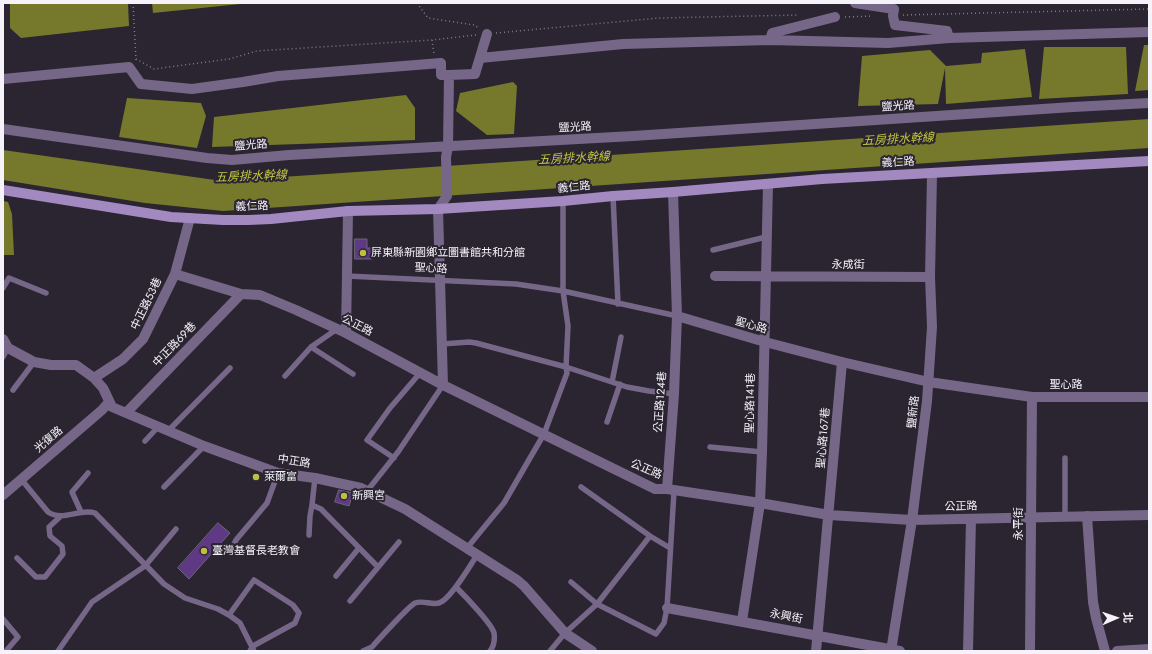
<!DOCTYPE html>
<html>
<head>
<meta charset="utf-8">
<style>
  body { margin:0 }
  #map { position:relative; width:1152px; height:654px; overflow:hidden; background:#2a2530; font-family:Jost,"Noto Sans TC",sans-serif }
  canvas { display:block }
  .frame { position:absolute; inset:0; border:4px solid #f6f2fa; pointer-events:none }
  .north { position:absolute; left:1096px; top:598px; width:40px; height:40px; -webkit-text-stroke:3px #2a2530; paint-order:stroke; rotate:88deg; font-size:11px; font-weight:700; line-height:16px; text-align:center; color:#f6f2fa }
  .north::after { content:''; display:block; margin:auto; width:14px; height:18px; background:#f6f2fa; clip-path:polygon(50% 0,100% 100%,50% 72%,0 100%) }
</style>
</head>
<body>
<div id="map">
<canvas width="1152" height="654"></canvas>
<div class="frame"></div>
<div class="north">北</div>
</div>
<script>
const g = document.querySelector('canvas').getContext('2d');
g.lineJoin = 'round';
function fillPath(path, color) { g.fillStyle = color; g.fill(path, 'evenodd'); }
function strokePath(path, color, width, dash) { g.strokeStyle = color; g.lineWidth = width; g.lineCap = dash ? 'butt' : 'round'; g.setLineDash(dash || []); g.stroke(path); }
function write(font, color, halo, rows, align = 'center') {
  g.font = font + ' Jost,"Noto Sans TC",sans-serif'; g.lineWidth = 4; g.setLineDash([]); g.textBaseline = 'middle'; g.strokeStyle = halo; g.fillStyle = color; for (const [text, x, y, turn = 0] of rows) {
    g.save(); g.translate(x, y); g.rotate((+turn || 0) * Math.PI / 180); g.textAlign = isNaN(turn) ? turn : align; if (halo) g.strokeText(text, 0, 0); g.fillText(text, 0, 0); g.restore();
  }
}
fillPath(new Path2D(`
  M10,3H128L129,26L21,38L10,28Z
  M152,3H250L153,13Z
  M1144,45H1149V90L1135,91Z
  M1044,47H1126L1128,94L1039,99Z
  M1025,49L1032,97L946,104L945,68L938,104L858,106L862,56L930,50L946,66L981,63L982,53Z
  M513,82L517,86L514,134L487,135L456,111L460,93Z
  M406,95L415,108V140L212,147L214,117Z
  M127,98L201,103L206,116L197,148L119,137Z
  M1149,119V148L223,211L145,203L3,180V150L222,181Z
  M3,201L8,202L12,214L14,255H3Z`), '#76792c');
const building = new Path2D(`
  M355,239H367V248H372V259H355Z
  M339,490L353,493L349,506L335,502Z
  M218,523L230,533L189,579L178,568Z`);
fillPath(building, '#5f3984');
strokePath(building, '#6c6774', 1);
strokePath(new Path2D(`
  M133,3L136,60
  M417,3L428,18L474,25L479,28
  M903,15L1149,9
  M845,17L873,16
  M496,33L659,18L799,15
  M432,40L434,54
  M136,59L154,69L229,59L257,51L432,40L476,35`), '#817d86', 1.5, [1, 3]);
strokePath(new Path2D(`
  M613,196L618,304
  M713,250L766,237
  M347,276L516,284L563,291L677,316
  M3,288L9,278L46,293
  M442,344L469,342L476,343L566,367L627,387L649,391L674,394
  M311,347L353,374
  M3,357L8,348
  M285,376L311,347L337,329
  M612,382L621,337
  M13,390L34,362
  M607,422L620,384
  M168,431L230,368
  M145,441L158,427
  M710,447L762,452
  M394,458L367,440L390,408L420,373
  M1065,458V517
  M315,478L312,505L321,509L377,566
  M21,479L48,512C63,522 79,508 95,513L164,584L185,598L218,609L229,615L240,623L254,651
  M164,487L204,446
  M581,487L650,536L670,548
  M367,491L398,452L443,385
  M81,512L72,492L88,473
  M309,535L310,516L312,505
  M467,548L504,503L530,458L544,434L567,373L566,367L568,326L563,291V201
  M230,553L236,540L267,503L278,473
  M17,558L36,577H45L63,554L62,546L50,536L49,527L61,516
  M336,576L359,548
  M571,582L597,604L656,634L664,623L667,608L674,491
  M456,587C464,595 492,624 494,633C495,640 494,646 490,651
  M350,601L399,542
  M229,615L254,580L293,605L299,613L295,623L253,646L250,651
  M3,619L18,637L6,651
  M58,651L92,602L145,566L176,529
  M363,651L372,647C378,640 409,606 415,603C423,600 431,605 439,603C450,600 470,566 477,555
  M550,651L565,633L597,604L650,536`), '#766789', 5.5);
strokePath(new Path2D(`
  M855,3L894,9L893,16L895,25L947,31L949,38
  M770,40L772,33L835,17
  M480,58L623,44L770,40L888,43L949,38L1149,32
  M3,79L129,67L141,84L192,89L243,82L278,76L441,63V75H449
  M3,129L207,158L232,160L289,155L633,136L1073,107L1149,103
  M175,274L241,294L260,295L296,310L346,333L443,385L655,489H667L760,503L829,515L912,520L1149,515
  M715,276L930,277
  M677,316L765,342L842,362L929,382L1032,397H1149
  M346,333L348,211
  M3,339L8,348L34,362L51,365H76L94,378L103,388L112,407L204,446L278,473L315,478L361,488L405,509L517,580L524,586L565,633L592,651
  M94,378L123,359L143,339L175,274L190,218
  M443,385L438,209L447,196L446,157L448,147L449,75L475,74L487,34
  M126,413L241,294
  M667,489L674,394L677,316L673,192
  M3,495L102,410L109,402
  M1087,516L1093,602L1096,618L1105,651
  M667,608L900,651
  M742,621L760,503L762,452L768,184
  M816,651L842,362
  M891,651L912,520L927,401L932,327L930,277L932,174
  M968,651L971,519
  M1030,651L1032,397
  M1117,651L1149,649`), '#766789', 10);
strokePath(new Path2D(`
  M3,190L171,217L223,220H248L271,219L348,211L438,209L563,201L613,196L673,192L822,179L1149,161`), '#a28ac1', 10);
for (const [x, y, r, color] of [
  [363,253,4,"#bbc044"],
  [256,477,4,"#bbc044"],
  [344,496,4,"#bbc044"],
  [204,551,4,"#bbc044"]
]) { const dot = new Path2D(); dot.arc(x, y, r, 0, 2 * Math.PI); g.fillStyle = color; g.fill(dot); strokePath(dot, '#2a2530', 1.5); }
write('11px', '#f6f2fa', '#2a2530', [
  ["鹽光路",898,107,-4],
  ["鹽光路",575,128,-3],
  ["鹽光路",251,146,-5],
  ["義仁路",898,163,-3],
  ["義仁路",574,188,-6],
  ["義仁路",252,207,-2],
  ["永成街",848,265],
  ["聖心路",431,269,3],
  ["中正路53巷",147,304,-64],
  ["公正路",357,326,27],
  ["聖心路",751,326,16],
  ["中正路69巷",175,345,-46],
  ["聖心路",1066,385],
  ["公正路124巷",661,402,-86],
  ["聖心路141巷",751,403,-89],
  ["鹽新路",914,412,-84],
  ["聖心路167巷",824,438,-85],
  ["光復路",49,440,-41],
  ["中正路",294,462,9],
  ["公正路",646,470,23],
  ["公正路",961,507,-1],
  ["永平街",1019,524,-90],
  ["永興街",786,617,11]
]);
write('11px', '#f6f2fa', '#2a2530', [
  ["屏東縣新園鄉立圖書館共和分館",371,253],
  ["萊爾富",264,477],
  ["新興宮",352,496],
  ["臺灣基督長老教會",212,551]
], 'left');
write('italic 12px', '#c3c73e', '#2a2530', [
  ["五房排水幹線",898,140,-3],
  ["五房排水幹線",574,159,-3],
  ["五房排水幹線",251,177,-2]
]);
</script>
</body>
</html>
